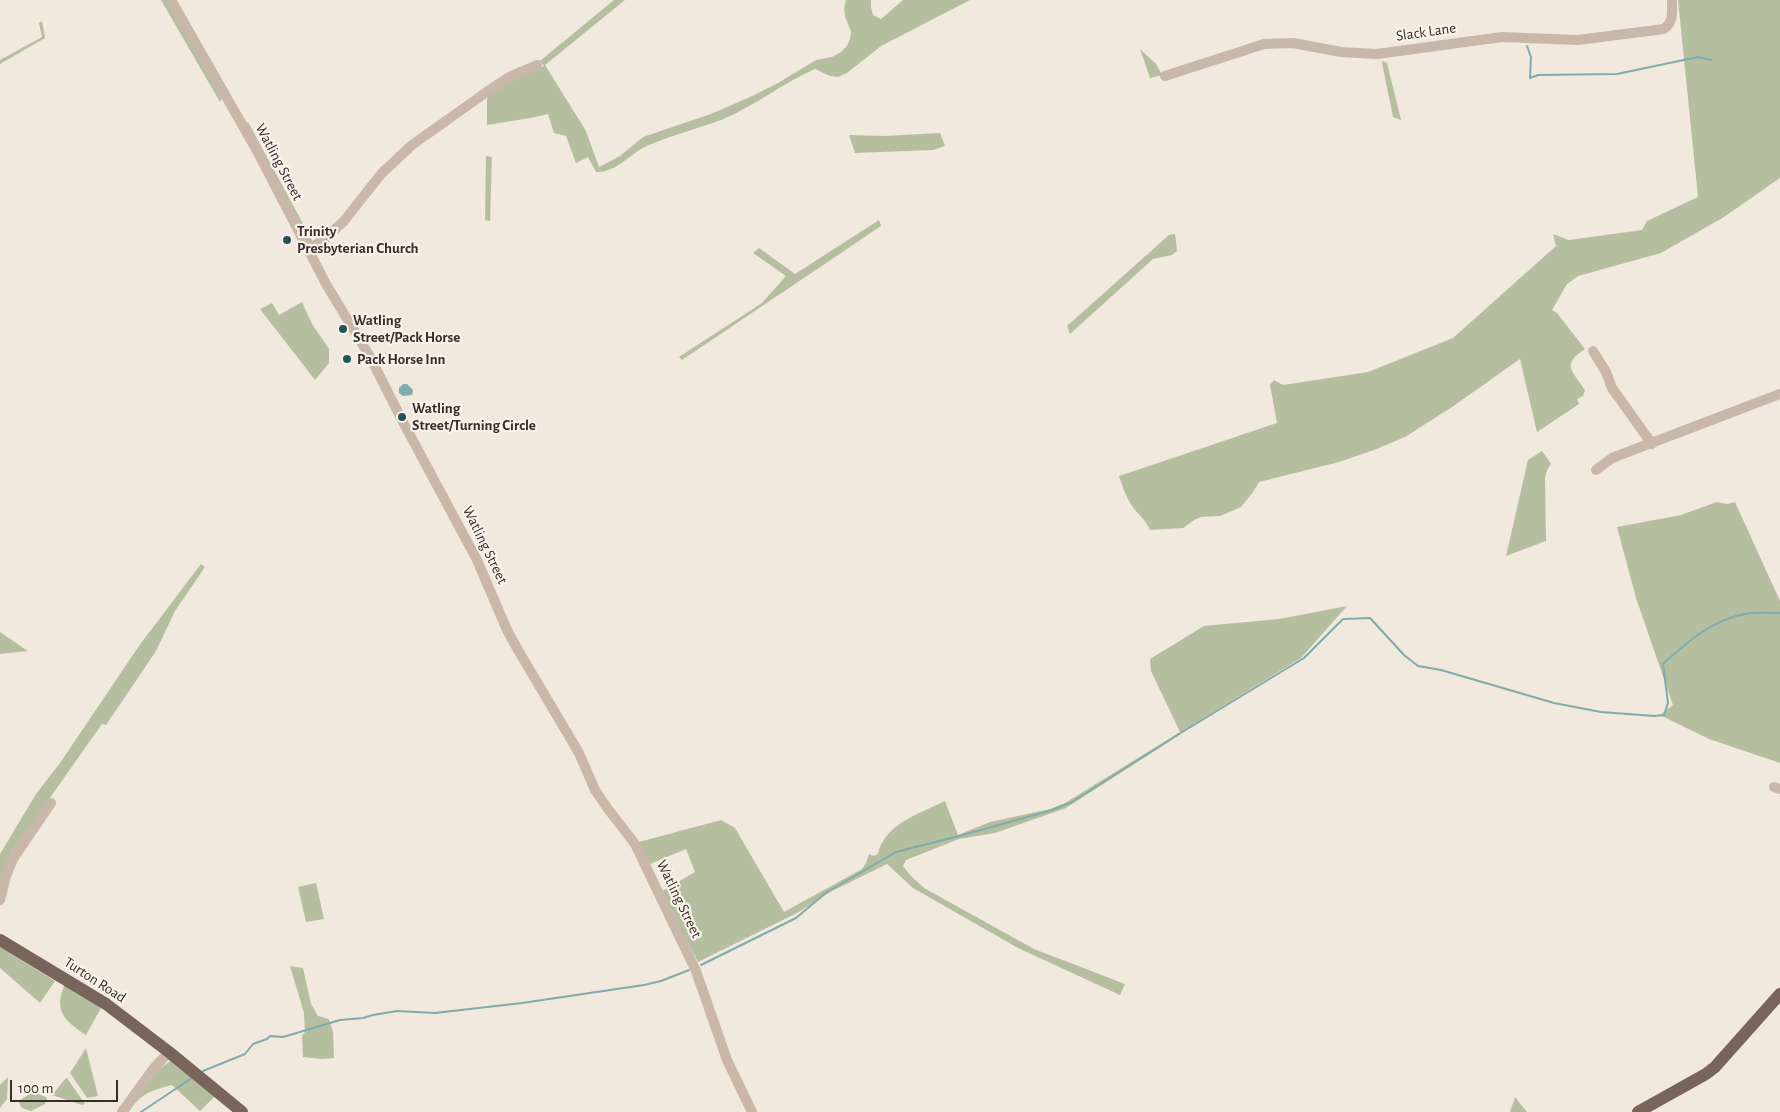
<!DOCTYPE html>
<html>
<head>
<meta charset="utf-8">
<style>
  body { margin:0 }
  #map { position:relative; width:1780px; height:1112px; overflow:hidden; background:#f1e8de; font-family:"Alegreya Sans",sans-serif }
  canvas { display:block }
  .scale { position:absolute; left:10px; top:1080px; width:108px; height:22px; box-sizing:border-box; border:2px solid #372d29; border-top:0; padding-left:6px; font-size:15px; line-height:18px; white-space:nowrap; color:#372d29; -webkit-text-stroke:4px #f9f2ea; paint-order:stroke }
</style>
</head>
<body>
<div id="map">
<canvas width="1780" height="1112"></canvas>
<div class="scale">100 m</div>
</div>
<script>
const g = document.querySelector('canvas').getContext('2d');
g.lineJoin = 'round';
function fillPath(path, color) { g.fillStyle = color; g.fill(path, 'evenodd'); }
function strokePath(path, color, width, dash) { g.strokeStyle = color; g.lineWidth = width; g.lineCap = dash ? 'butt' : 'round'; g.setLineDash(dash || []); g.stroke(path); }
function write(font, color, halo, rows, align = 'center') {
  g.font = font + ' "Alegreya Sans",sans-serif'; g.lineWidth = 4.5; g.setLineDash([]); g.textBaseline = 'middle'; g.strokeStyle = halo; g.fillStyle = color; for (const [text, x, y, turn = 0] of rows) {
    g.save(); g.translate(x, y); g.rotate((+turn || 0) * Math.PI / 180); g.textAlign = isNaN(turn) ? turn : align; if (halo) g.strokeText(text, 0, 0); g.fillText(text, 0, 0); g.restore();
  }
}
fillPath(new Path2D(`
  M161,0H166L222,98L220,102Z
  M614,0H625L545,65L586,131L599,167L620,156L643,137L711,114L750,97L778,83L816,60L832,57L841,52L847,46L850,39L851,32L845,16L844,8L846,0H871V7L873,15L881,19L903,0H970L881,46L847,73L838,77L830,76L815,69C783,83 753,107 721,120C697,129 672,135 649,145C631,152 617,173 596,172L588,157L576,163L566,136L554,133L548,114L531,118L487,125V96L523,74L544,66L540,61Z
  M1678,0H1780V178L1724,217L1661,253L1578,276L1567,284L1552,310L1557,313L1585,349C1561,365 1572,370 1585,390L1583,396L1577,399L1579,404L1537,432L1520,359L1452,407L1405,437L1374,450L1339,462L1259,482L1253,492L1241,507L1232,511L1220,516L1201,517L1194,520L1183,528L1150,530C1146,521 1141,517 1135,510C1127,500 1123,488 1119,476L1277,423L1270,385L1274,380L1283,385L1368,372L1453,338L1556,246L1553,234L1569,240L1642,230L1647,221L1698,197Z
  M42,21L45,38L0,64V60L42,37L39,23Z
  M1140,49L1156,64L1162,75L1150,78Z
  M1383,61L1387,63L1401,120L1393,117L1382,63Z
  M248,122L314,244L311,246L246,124Z
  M940,133L945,146L933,150L855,153L849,135L884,136Z
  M486,156L492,157L490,221L485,220Z
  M879,220L881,226L682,360L679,357L762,303L786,276L753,253L759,248L795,274Z
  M1175,234L1177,251L1172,255L1153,259L1070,334L1067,326L1169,235Z
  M302,302L312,324L329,349V363L315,380L260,309L272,303L279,315Z
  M1542,451L1551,464L1547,470L1545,478L1546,541L1506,556L1528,460Z
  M1717,502L1727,504L1735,502L1780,601V763L1709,739L1660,715L1673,705L1636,598L1617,527L1681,515Z
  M201,564L205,567L175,611L156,651L106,725L102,724L13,850L6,863L0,887V854L36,794L60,763L141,643Z
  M1347,606L1301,658L1181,732V734L1066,808L995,833L959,839L906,860L903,866L910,875L924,888L1034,949L1125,984L1120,995L1018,948L913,888L887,864L830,892L799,912L698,962L661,892L695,872L686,849L648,865L639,842L721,820L735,828L784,912L862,869L866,863L869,854L874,856L878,854C884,824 921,813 945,801L958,835L990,822L1050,809L1065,803L1180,732L1151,671L1150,659L1204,626L1279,619Z
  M0,632L28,651L0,654Z
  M316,883L324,919L306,922L298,887Z
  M0,947L55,981L40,1003L0,968Z
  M290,966L303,968L311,1004L318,1016L329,1019L333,1032L334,1058L322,1059L303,1057L302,1036L305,1032L304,1013Z
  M65,984L101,1008L86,1035C64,1021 53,1010 65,984Z
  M86,1048L98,1096L87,1098L70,1073Z
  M172,1060L215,1096L200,1111L172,1085C151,1091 142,1092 129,1112H125L152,1074Z
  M8,1077L7,1099L0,1108V1085Z
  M66,1078H67L85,1104L82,1105L52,1095Z
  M31,1093H36L46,1097L47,1099L45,1104L31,1111L22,1108L19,1103L20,1100Z
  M1515,1097L1527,1112H1510Z`), '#b5bf9f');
fillPath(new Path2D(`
  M403,384H407L413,390L412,395L403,396L399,393V388Z`), '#7facad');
strokePath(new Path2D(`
  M1527,46L1531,57L1530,78L1538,75L1617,74L1698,57L1711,60
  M701,965L796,918L827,892L896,852L959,836L1049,811L1072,802L1179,734L1304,658L1343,619L1370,618L1404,655L1418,666L1441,670L1554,703L1601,712L1654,716L1664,715L1668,703L1663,664C1686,643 1713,619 1745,614C1756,612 1769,613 1780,613
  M203,1071L245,1054L253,1044L267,1039L270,1036L283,1037L340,1020L363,1018L373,1015L397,1011L435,1013L522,1003L644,985L661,981L689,970
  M141,1112L192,1078`), '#7facad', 2);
strokePath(new Path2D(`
  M171,0L256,149L326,284L369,355L403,422L477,560L507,630L518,650L579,753L595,790L608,809L635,844L696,971L727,1060L752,1112
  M1165,76L1264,44L1293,43L1341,52L1377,54L1502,37L1578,40L1664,29C1674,22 1672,11 1672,0
  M309,249L323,240L344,221L381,174L412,145L488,91L511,76L537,65
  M1593,351L1606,372L1612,388L1652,444
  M1596,470L1612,458L1780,394
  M1774,787L1780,789
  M0,900L6,876L13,859L51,803
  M122,1112L154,1068L169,1052`), '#c9b8aa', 10);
strokePath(new Path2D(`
  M0,940L106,1004L169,1052L242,1112
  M1638,1112L1706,1074L1715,1067L1780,994`), '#78645b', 12);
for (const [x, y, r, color] of [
  [287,240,5,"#215456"],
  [343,329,5,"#215456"],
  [347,359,5,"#215456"],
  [402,417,5,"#215456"]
]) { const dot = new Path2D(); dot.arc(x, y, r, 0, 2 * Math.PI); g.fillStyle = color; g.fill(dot); strokePath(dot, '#f9f2ea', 2); }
write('15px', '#372d29', '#f9f2ea', [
  ["Slack Lane",1426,32,-8],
  ["Watling Street",279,162,62],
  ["Watling Street",485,545,64],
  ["Watling Street",679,899,64],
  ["Turton Road",95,980,33]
]);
write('bold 15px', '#372d29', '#f9f2ea', [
  ["Trinity",297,231],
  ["Presbyterian Church",297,248],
  ["Watling",353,320],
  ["Street/Pack Horse",353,337],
  ["Pack Horse Inn",357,359],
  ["Watling",412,408],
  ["Street/Turning Circle",412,425]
], 'left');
</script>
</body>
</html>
